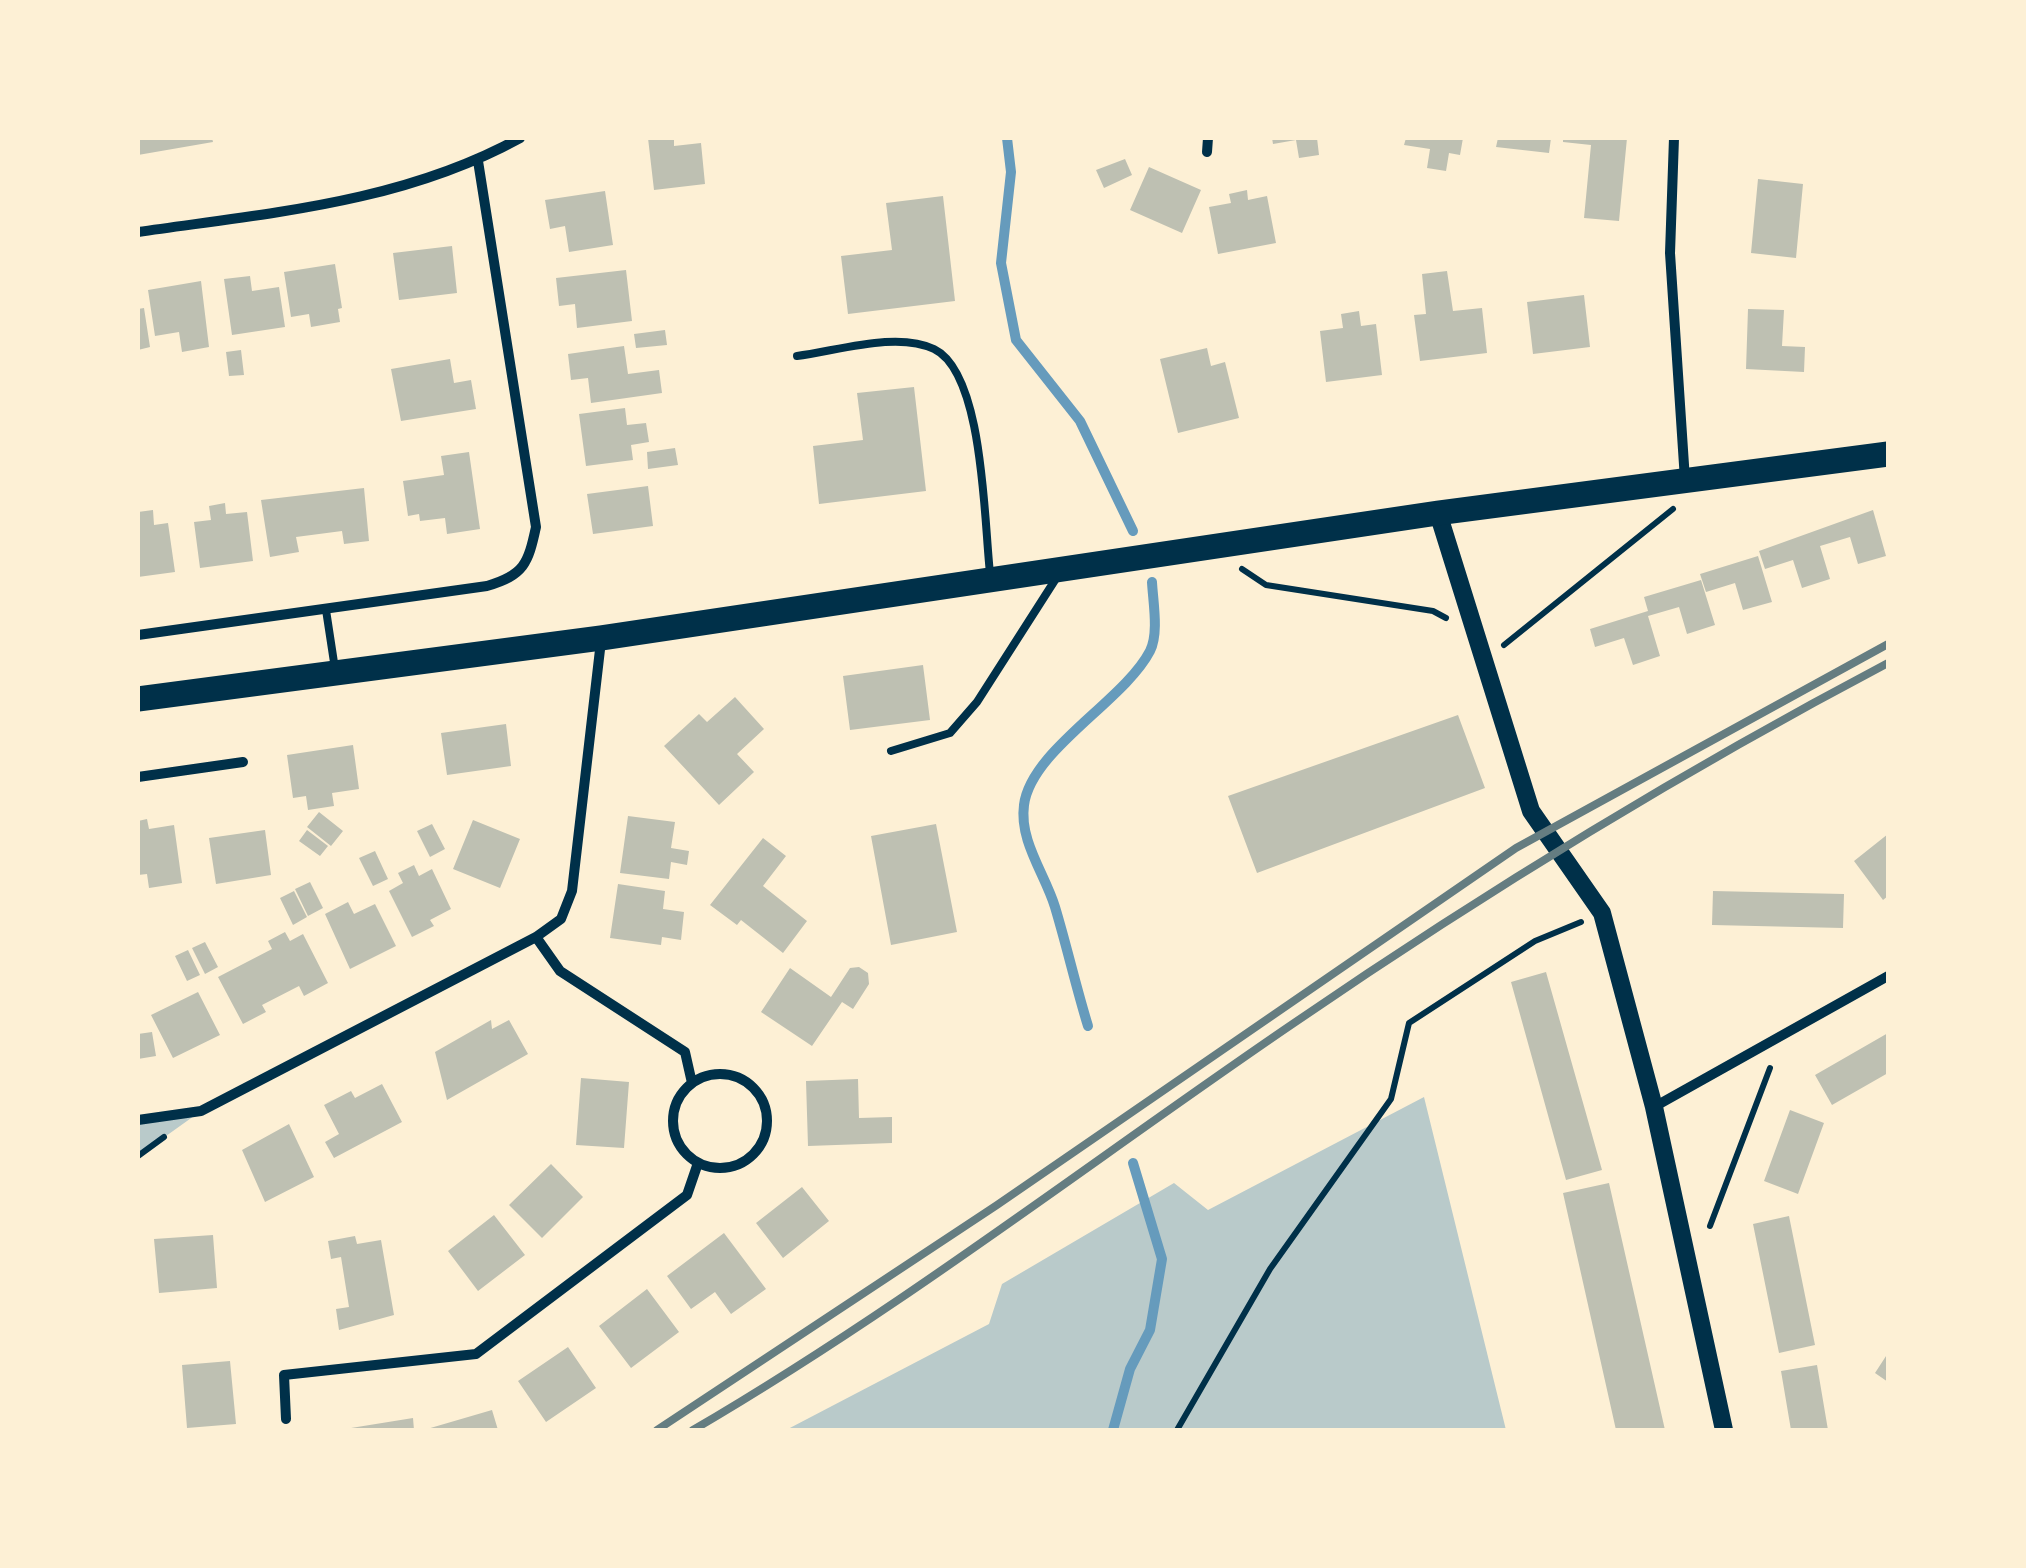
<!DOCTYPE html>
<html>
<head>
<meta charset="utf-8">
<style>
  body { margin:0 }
  #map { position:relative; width:2026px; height:1568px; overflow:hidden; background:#fdf0d5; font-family:Helvetica,sans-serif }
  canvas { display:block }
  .frame { position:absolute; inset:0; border:140px solid #fdf0d5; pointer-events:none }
</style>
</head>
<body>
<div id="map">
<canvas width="2026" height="1568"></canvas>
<div class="frame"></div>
</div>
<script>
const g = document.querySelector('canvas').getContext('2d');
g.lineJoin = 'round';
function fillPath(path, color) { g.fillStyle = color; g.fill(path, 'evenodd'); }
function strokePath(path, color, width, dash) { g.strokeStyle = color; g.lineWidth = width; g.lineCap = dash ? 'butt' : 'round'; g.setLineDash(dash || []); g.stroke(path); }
fillPath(new Path2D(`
  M1424,1097L1506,1430H786L989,1324L1002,1284L1174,1183L1208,1210Z
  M201,1111L138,1156V1120Z`), '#b9caca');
strokePath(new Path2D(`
  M1007,138L1011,172L1001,263L1016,340L1080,421L1133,531
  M1088,1026C1076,987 1067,947 1055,907C1045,874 1019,841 1024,805C1031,750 1124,701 1150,651C1159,633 1153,602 1152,582
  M1113,1430L1130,1369L1150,1330L1162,1259L1133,1163`), '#669bbc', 10);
fillPath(new Path2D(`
  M138,138H212L213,142L138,155Z
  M648,138H674V146L701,143L705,184L654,190Z
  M1272,138H1317L1319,155L1299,158L1296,140L1273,144Z
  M1406,138H1463L1460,155L1449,153L1446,171L1427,168L1430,149L1404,145Z
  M1498,138H1551L1549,153L1496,147Z
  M1563,138H1627L1619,221L1584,218L1591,145L1563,142Z
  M1125,159L1132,175L1104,188L1096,170Z
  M1149,167L1201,190L1182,233L1130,210Z
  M1758,179L1803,184L1796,258L1751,253Z
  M1247,190L1248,200L1267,196L1276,243L1218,254L1209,207L1231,203L1229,194Z
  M605,191L613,245L569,252L565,226L550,229L545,200Z
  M943,196L955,301L848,314L841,256L892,250L886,203Z
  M452,246L457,293L399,300L393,253Z
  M335,264L342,308L338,309L340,322L311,327L309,314L291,317L284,272Z
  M626,270L632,321L577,328L575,304L559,306L556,278Z
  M1447,271L1453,311L1482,308L1487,353L1420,361L1414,315L1426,314L1422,274Z
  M250,276L252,291L279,287L285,327L232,335L224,279Z
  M201,281L209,347L182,352L179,332L155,336L148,290Z
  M1584,295L1590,347L1533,354L1527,302Z
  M144,308L150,347L138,350V309Z
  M1748,309L1784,310L1782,346L1805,347L1804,372L1746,369Z
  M1359,311L1361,326L1376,324L1382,375L1326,382L1320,331L1343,328L1341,314Z
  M665,330L667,345L636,348L634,334Z
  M624,346L628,374L659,370L662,393L591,403L588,378L571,380L568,354Z
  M1207,348L1211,366L1225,362L1239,418L1178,433L1160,359Z
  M241,350L244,375L229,376L226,352Z
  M450,359L454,383L471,380L476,409L401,421L391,369Z
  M914,387L926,491L819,504L813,446L863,440L857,393Z
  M625,408L627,425L646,423L649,442L631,445L633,460L586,466L579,414Z
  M675,448L678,465L648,469L647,452Z
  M469,452L480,529L447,534L445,518L420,521L419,514L408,516L403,481L444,475L441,456Z
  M648,486L653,526L593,534L587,494Z
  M364,488L369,541L344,544L342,531L296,537L299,552L270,557L261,500Z
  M225,503L226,514L247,512L253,561L200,568L194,522L211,520L209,506Z
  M153,510L154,525L168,523L175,572L138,577V512Z
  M1873,510L1886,556L1858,564L1850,537L1820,546L1830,579L1802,588L1793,560L1765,569L1759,551Z
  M1758,556L1772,602L1743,610L1735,583L1706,592L1700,574Z
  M1701,580L1715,625L1687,634L1679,607L1648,616L1660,656L1633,665L1624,638L1595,647L1590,629L1648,611L1644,597Z
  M923,665L930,720L850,730L843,676Z
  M735,697L764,729L737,754L754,772L719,805L664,746L699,714L707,722Z
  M1458,715L1485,788L1257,873L1228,796Z
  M506,724L511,766L447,775L441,733Z
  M353,745L359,789L332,793L334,806L308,810L306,796L293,798L287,755Z
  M319,812L343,831L331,846L307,827Z
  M628,816L675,822L671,848L689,851L687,865L671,862L669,879L620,873Z
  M147,819L149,829L174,825L182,883L149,888L147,874L138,875V821Z
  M473,820L520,839L500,888L453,869Z
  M432,824L445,849L430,857L417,831Z
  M936,824L957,932L891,945L871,836Z
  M265,830L271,875L216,884L209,838Z
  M307,830L328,846L320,856L299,841Z
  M1888,834V896L1883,900L1854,861Z
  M763,838L786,856L763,886L807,921L783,953L741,920L737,925L710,905Z
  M375,851L388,879L373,886L359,858Z
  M414,865L419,876L432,869L451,909L430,920L434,926L412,937L389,891L403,883L398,873Z
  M310,882L323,908L308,916L295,889Z
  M618,884L665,891L663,909L684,912L681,940L662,937L661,945L610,938Z
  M294,891L307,917L293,925L280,898Z
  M1713,891L1844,894L1843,928L1712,925Z
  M348,902L354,914L375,904L396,946L350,969L325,914Z
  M285,932L290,941L303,934L328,983L304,996L299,986L262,1005L266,1012L243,1024L218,977L272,949L268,941Z
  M205,942L218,967L205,974L192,948Z
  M188,950L200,975L187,981L175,956Z
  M859,967L868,973L869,984L853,1009L842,1002L812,1046L761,1012L790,968L831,997L850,968Z
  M1546,972L1602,1170L1566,1180L1511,982Z
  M198,992L220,1035L173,1058L151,1015Z
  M491,1020L492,1029L509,1020L528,1054L447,1100L435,1052Z
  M152,1032L156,1056L138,1059V1034Z
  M1888,1033V1073L1832,1105L1815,1075Z
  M581,1078L629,1082L624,1148L576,1145Z
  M858,1079L859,1118L892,1117V1143L808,1146L806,1081Z
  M382,1084L402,1122L334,1158L325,1142L339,1134L324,1105L351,1091L355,1098Z
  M1790,1110L1824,1123L1798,1194L1764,1181Z
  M289,1124L314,1177L265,1202L242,1150Z
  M551,1164L583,1197L542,1238L509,1205Z
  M1609,1183L1665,1430H1616L1563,1193Z
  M802,1187L829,1221L783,1258L756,1223Z
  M494,1215L525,1255L478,1291L448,1251Z
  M1789,1216L1815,1345L1779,1353L1753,1224Z
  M724,1233L766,1289L731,1314L715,1292L691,1309L667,1276Z
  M213,1235L217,1288L159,1293L154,1239Z
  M355,1236L357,1244L381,1240L394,1315L339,1330L336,1309L349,1307L341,1257L331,1259L328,1241Z
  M647,1289L679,1332L631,1368L599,1326Z
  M568,1347L596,1388L546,1422L518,1381Z
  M1888,1353V1382L1875,1373Z
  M230,1361L236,1424L187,1428L182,1365Z
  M1817,1365L1828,1430H1791L1781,1371Z
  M492,1410L498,1430H427V1429Z
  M413,1418L414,1430H351V1428Z`), '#bec0b2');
strokePath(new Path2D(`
  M1242,569L1266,585L1433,611L1446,618
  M1504,645L1673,509
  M138,1156L164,1137
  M1710,1226L1770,1068
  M1177,1430L1270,1269L1391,1099L1409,1023L1535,941L1581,922`), '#003049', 6);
strokePath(new Path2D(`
  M797,356C837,351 897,331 934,349C984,373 984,522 990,573
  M326,610L335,669
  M891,751L950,733L977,702L1057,577`), '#003049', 8);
strokePath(new Path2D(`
  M1674,138L1670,253L1685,480
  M1207,152L1208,138
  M138,232C269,213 402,203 520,138
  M138,635L487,586C524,575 528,564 536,527L478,161
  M138,777L243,762
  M536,937L560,971L685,1052L692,1083
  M673 1121a47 47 0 1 1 94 0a47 47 0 1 1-94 0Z
  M1654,1107L1888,976
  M138,1120L201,1111L536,937L561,919L572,891L601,641
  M286,1419L284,1375L476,1354L687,1195L698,1163`), '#003049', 10);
strokePath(new Path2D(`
  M1438,513L1531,811L1602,913L1654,1107L1724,1430`), '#003049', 18);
strokePath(new Path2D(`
  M138,699L601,638L1438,513L1888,454`), '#003049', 25);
strokePath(new Path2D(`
  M657,1430L997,1205L1516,848L1888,644
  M693,1430C902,1308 1094,1159 1294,1023C1485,892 1683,771 1888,663`), '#657d81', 8);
</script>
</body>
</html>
